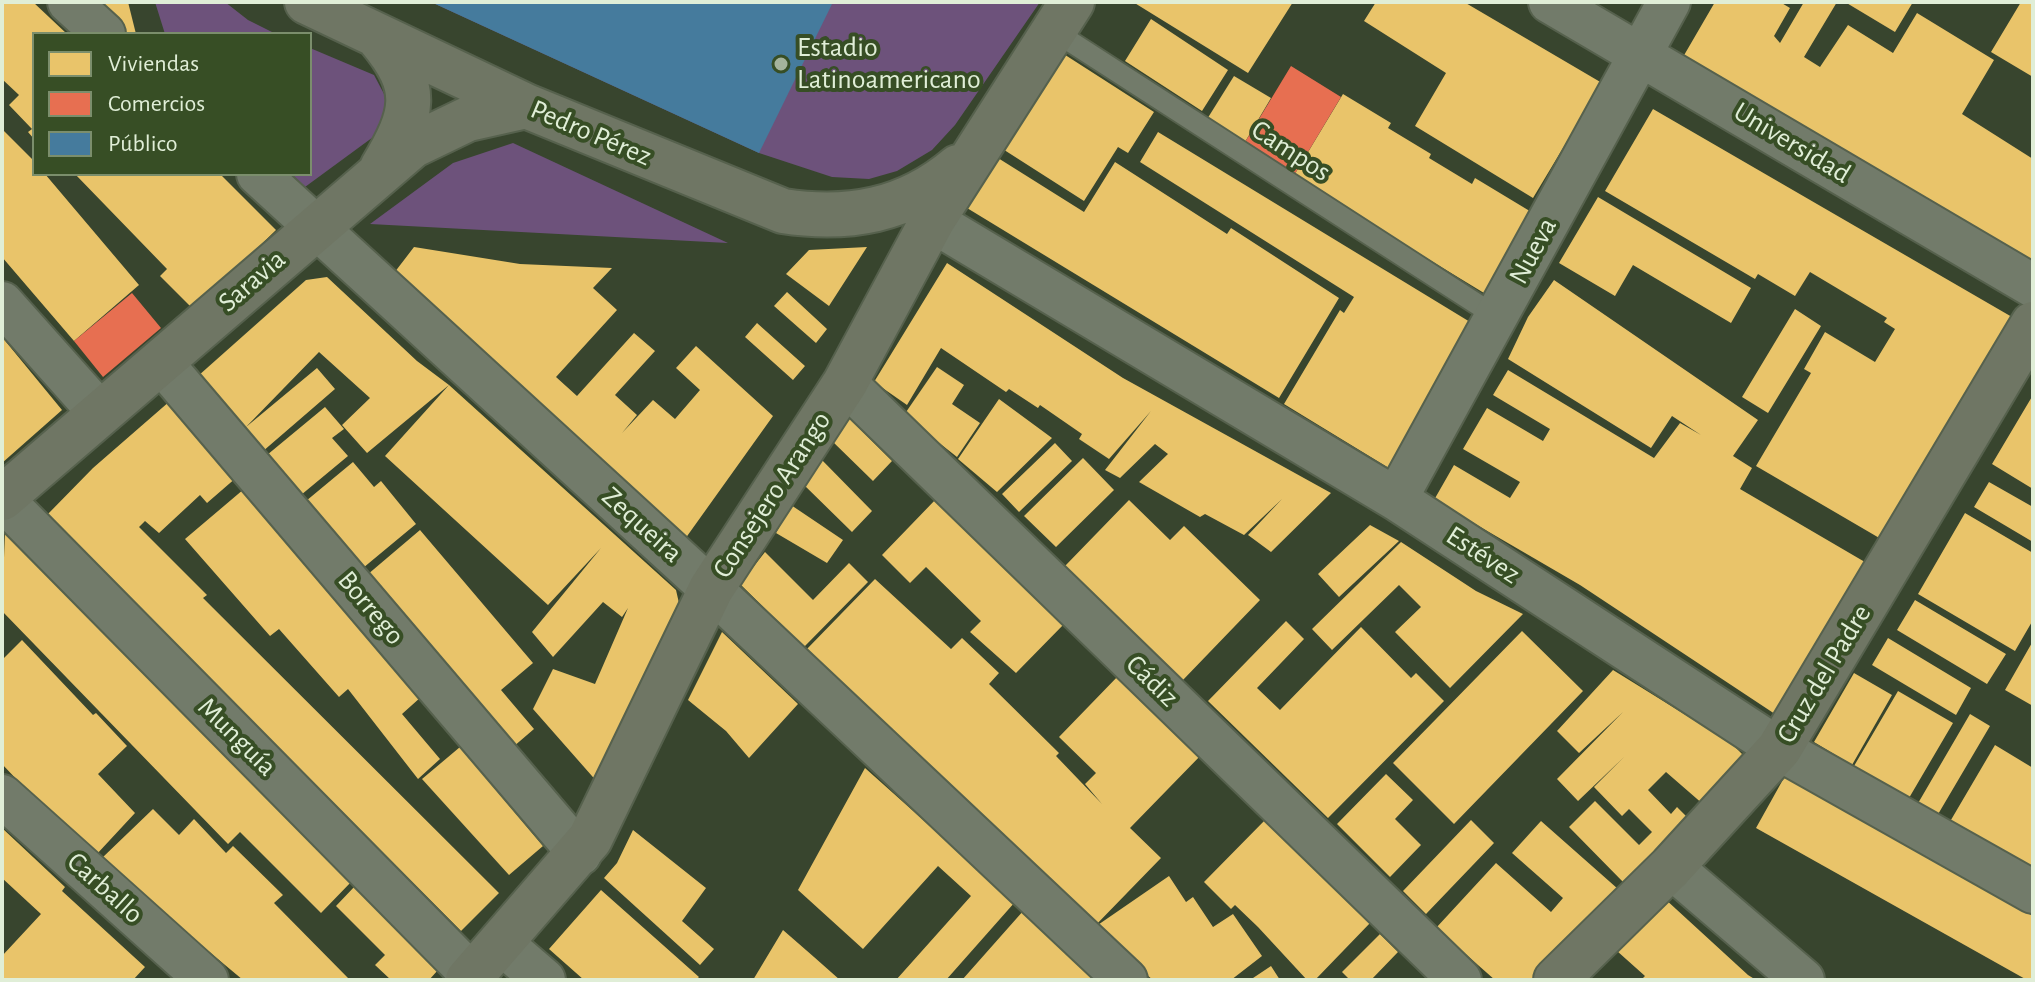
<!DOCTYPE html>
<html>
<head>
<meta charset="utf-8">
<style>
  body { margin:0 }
  #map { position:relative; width:2035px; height:982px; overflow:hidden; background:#38452e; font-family:"Alegreya Sans",sans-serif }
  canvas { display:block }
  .frame { position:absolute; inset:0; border:4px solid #e0eed7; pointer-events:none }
  .legend { position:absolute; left:32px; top:32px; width:280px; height:144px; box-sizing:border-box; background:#374e25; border:2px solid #7b8e6c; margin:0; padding:10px 14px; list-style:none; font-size:24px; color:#e0eed7 }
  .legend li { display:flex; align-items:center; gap:16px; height:40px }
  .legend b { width:40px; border:2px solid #7b8e6c }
</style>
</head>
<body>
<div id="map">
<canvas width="2035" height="982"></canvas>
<div class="frame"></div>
<ul class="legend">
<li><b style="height:22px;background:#e9c46a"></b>Viviendas</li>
<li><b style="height:22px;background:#e76f51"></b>Comercios</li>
<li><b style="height:22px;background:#457b9d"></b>Público</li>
</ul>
</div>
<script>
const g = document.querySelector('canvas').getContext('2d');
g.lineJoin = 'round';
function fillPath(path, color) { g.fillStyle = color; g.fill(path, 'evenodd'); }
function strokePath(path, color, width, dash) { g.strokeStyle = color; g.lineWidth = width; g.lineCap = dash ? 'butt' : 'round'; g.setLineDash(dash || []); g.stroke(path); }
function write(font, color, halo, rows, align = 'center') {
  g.font = font + ' "Alegreya Sans",sans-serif'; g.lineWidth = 8; g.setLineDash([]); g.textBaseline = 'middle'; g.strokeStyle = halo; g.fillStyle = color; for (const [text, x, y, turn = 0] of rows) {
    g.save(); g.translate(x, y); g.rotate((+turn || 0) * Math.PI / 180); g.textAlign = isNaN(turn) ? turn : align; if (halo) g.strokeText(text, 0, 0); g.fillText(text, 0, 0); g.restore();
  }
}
fillPath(new Path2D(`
  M155,2H225L248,20L276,34H165Z
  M431,2H1040L955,125L932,150L897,171L869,179L832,177L759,153Z
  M310,48L374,75L391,107L380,132L305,187L291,174H310Z
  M513,143L728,243L370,224L453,163Z`), '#6d527b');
fillPath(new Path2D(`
  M2,2H33L67,34H34V139L28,132L32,129L9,105L19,95L2,79Z
  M95,2H128L136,34H128Z
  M1133,2H1293L1248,73Z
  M1376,2H1464L1602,83L1533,198L1415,126L1446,73L1364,21Z
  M1715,2H1780L1790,8L1774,36L1780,43L1804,2H1837L1804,57L1820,67L1848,25L1893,53L1917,13L1994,60L1962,114L2033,159V263L1683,57Z
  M1845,2H1913L1895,32Z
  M2021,2H2033V77L1991,52Z
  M1151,19L1228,70L1202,111L1125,61Z
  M1059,51L1154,112L1128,153L1118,147L1084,201L998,146Z
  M1234,76L1271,98L1242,147L1204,124Z
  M1343,94L1391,123L1388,128L1431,154L1429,158L1472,184L1475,178L1533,213L1484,293L1293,177Z
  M1653,109L2012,317L1881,539L1756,466L1811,373L1804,369L1825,332L1875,362L1895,329L1884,322L1887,318L1810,272L1795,296L1758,274L1755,279L1605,191Z
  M2,129L34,161V174H45L139,285L74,341L2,257Z
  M1158,132L1475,325L1392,470L1284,404L1340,310L1344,313L1354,297L1140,162Z
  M998,158L1084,212L1115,162L1227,234L1231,228L1339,298L1279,398L967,208Z
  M75,174H220L276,230L194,310L160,276L167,269Z
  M1598,197L1751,288L1731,323L1633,265L1615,296L1559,263Z
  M414,247L520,264L612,268L593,288L617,310L556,377L577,396L634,333L655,351L615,395L637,415L622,433L653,400L675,419L700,390L676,368L696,346L773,416L680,546L391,277Z
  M867,247L829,306L786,274L809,250Z
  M947,263L1123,378L1331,493L1271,552L1248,535L1282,499L1244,535L1205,514L1200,517L1139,482L1168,454L1155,444L1120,478L1105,470L1151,411L1109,459L1079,439L1082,434L1040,405L1038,408L1009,389L1006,392L941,348L907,405L874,382Z
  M327,277L417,361L449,385L367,453L342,425L370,398L319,352L246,427L317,368L335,389L262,452L198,376L306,280Z
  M1554,280L1758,420L1733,456L1752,468L1740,489L1870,565L1781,718L1580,585L1434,500L1454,465L1510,498L1520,482L1463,449L1487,408L1543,441L1550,429L1493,395L1508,370L1654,458L1680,423L1701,435L1672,416L1651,448L1508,359L1528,317Z
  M787,292L827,329L816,343L774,306Z
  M1795,309L1821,326L1768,413L1742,397Z
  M757,323L805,366L793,380L745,337Z
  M2,337L62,410L2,463Z
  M937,367L964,385L952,404L980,423L957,457L904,415Z
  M449,385L676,590L681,612L599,784L533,709L553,669L595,684L628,608L622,617L603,602L553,657L532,632L601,548L548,605L385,456Z
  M2033,395V489L1992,464Z
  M999,399L1052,438L997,492L958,459Z
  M170,401L237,477L207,503L200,495L159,533L145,521L139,527L207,595L203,598L499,893L461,931L47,515L93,468Z
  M325,407L344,429L332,438L348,456L301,495L267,455Z
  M848,417L892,461L873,481L831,440Z
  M1055,443L1072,461L1019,512L1002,494Z
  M820,458L872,511L852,532L802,483Z
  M1083,458L1114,490L1056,547L1024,516Z
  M353,462L374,487L381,481L416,524L363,568L306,501Z
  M1989,482L2033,507V542L1974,507Z
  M244,489L421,697L402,714L440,759L418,779L348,689L339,697L279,629L270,636L185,539Z
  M937,498L1065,623L1016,673L970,632L981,621L926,567L910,583L882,555Z
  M1129,500L1170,540L1184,526L1260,600L1182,681L1065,566Z
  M791,505L843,540L827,563L776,533Z
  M1965,513L2033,553V620L2015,651L1918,594Z
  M1370,525L1399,541L1339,597L1318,574Z
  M420,530L533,663L501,690L534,729L513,747L367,575Z
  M5,531L353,880L321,913L240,832L228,844L2,611Z
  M1401,542L1476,591L1523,614L1450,688L1395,632L1421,607L1399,585L1332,650L1312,629Z
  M765,552L813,600L849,563L868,582L804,647L740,584Z
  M875,579L951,649L962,638L999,673L989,684L1059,753L1056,756L1102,804L1085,784L1096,773L1059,737L1120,674L1204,752L1130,828L1161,858L1092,929L1169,876L1186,902L1193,897L1213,927L1233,914L1262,956L1231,980H1153L1092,929L806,650Z
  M1915,600L2006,654L1987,684L1897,630Z
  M1286,621L1304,639L1257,688L1280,710L1361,627L1411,678L1416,673L1444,701L1328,818L1208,701Z
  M1522,631L1583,691L1454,824L1393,763Z
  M722,632L798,704L749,758L726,731L688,700Z
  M1888,638L1971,688L1956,715L1872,665Z
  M22,640L93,715L96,713L127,746L98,774L135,813L96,855L53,818L2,764V660Z
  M2033,641V706L2005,690Z
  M1613,670L1731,743L1749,761L1704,805L1666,772L1648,790L1671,814L1677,807L1690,820L1625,884L1569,827L1595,801L1639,845L1652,832L1629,809L1622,816L1594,787L1624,757L1578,801L1557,779L1623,712L1579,753L1557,731Z
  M1854,673L1892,695L1852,765L1814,742Z
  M1898,691L1953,723L1909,798L1854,766Z
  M1970,714L1990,726L1937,816L1917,805Z
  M1995,745L2033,768V875L1948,825Z
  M460,747L543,846L509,875L422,779Z
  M865,768L1015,902L946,980H896L971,896L938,866L863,949L798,890Z
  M1386,774L1413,800L1395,819L1421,845L1390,877L1337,824Z
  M1785,776L2033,916V980H2027L1756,828Z
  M153,809L179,835L194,819L226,853L233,846L283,895L274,903L348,978L243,980L128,884L102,858Z
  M1266,819L1371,922L1315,980H1307L1258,927L1235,905L1231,909L1204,882Z
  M1471,820L1494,843L1426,914L1403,891Z
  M1541,821L1618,889L1533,980H1495L1436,928L1496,863L1551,912L1563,898L1512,853Z
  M2,828L65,887L62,891L145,967L133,980H2V956L41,914L2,878Z
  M633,830L706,888L682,921L714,949L700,965L604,878L617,863Z
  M355,886L438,970L429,980H391L375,965L385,955L336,906Z
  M601,890L699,977L696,980H584L549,949Z
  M1664,898L1748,975L1756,980H1641L1645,976L1617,951Z
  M1024,910L1101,980H962Z
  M783,930L814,957L840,980H753Z
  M1380,934L1398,952L1371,980H1350L1342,972Z
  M1271,966L1280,980H1250Z`), '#e9c46a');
fillPath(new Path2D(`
  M1291,66L1341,97L1293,177L1242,147Z
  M132,293L161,328L103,377L74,341Z`), '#e76f51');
fillPath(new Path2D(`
  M431,2H833L759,153Z`), '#457b9d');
const lane = new Path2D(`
  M1054,31L1497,317`);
const street = new Path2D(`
  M69,2L104,34
  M1550,2L2033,286
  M258,174L711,589L1126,980
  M932,221L1396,499L1779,749L2033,892
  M2,303L100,413
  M161,362L580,854
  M845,383L1460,980
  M2,499L472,975
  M1396,499L1669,2
  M2,796L207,980
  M1671,867L1803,980
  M501,943L544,980`);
const secondary = new Path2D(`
  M307,2L526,106L783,211C848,221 906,211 958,167
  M379,38C421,88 414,114 382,168
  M2,498L412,146L468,119L526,106
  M468,980L590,839L711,589L845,383L932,221L1072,2
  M1556,980L1671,867L1779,749L2033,324`);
strokePath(lane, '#56614d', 24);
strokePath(street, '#56614d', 46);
strokePath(secondary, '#56614d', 48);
strokePath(lane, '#727b6a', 20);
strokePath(street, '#727b6a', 42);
strokePath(secondary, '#6f7664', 44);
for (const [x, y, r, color] of [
  [781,64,8,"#a5b39c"]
]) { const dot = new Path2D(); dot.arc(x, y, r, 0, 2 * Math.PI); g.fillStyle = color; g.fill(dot); strokePath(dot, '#374e25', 3); }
write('28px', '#e0eed7', '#374e25', [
  ["Estadio",797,48],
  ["Latinoamericano",797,80]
], 'left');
write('28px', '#e0eed7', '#374e25', [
  ["Pedro Pérez",591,133,23],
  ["Universidad",1792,143,31],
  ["Campos",1291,151,33],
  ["Nueva",1533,251,-62],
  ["Saravia",252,281,-41],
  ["Consejero Arango",772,495,-57],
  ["Zequeira",642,525,42],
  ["Estévez",1483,555,33],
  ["Borrego",371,608,50],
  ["Cruz del Padre",1824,674,-59],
  ["Cádiz",1152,681,44],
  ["Munguía",237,737,45],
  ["Carballo",105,888,42]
]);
</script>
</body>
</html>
